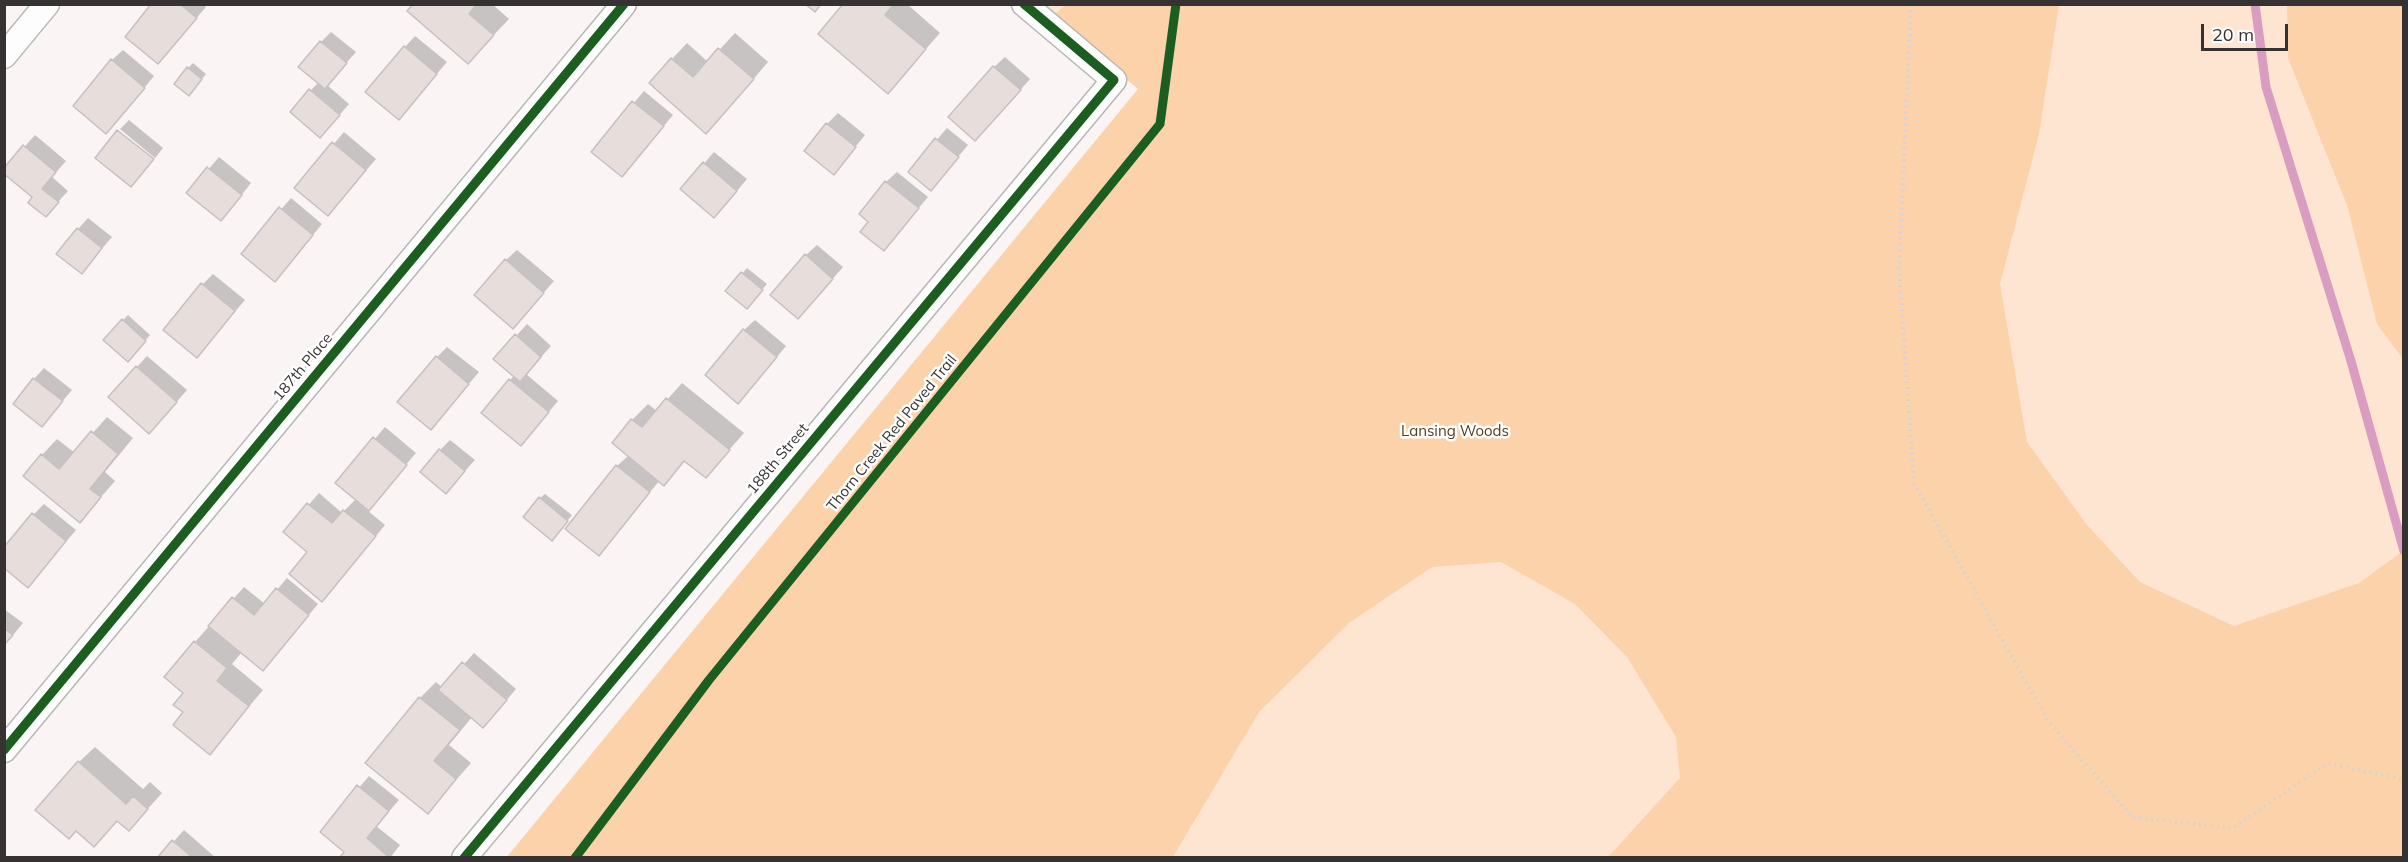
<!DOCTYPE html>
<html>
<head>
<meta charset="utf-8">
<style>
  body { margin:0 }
  #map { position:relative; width:2408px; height:862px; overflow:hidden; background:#faf4f4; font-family:Mulish,sans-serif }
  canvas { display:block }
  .frame { position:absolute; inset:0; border:6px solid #363232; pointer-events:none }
  .scale { position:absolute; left:2201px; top:24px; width:87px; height:27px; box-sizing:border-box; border:3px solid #363232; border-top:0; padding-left:8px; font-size:18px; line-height:21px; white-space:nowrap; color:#363232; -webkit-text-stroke:4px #fff; paint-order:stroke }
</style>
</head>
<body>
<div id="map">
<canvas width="2408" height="862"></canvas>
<div class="frame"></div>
<div class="scale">20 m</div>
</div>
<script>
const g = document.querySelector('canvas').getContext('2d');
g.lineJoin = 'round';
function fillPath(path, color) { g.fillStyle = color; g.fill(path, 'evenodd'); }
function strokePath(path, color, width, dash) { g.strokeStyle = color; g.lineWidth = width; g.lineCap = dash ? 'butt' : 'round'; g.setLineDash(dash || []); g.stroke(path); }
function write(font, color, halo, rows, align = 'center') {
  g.font = font + ' Mulish,sans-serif'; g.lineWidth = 5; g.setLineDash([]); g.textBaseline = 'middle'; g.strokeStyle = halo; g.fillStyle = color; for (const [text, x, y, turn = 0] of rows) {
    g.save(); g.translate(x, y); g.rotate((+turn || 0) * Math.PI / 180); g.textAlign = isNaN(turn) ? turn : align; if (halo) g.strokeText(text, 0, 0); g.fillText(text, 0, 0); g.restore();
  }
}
fillPath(new Path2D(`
  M1036,5H2403V857L506,858L1138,89Z`), '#fde5d2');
fillPath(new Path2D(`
  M1065,5H2059L2039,134L2000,284L2027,442L2087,525L2140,582L2234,626L2359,583L2403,551V857H1608L1680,778L1676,737L1627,657L1575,604L1501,562L1432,567L1349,623L1259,712L1173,857L506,858L1138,89L1052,17Z
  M2287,5H2403V359L2377,324L2347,205L2288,58Z`), '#fcd2ab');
fillPath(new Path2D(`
  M153,4H203L206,7L158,62Z
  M415,4H492L509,19L468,62Z
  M845,4H907L940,33L888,92Z
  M331,32L356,52L327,85L349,104L331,125L311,90L319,82L321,42Z
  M735,33L768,62L722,116L672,59L687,43L708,62Z
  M415,36L447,62L399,118L405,47Z
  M123,50L154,76L117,121L112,60Z
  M1005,57L1030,79L986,129L994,67Z
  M193,63L206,74L194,89L188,68Z
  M644,91L673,115L622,175L593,152Z
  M838,113L865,135L834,173L827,124Z
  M129,120L163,148L155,158L120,129Z
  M947,128L968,145L931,189L910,171Z
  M344,132L376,159L328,214L296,188Z
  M35,135L66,161L52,177L68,191L46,215L34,196L4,170Z
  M714,152L747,179L725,205L682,189Z
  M219,157L251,183L231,208L188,193Z
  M897,172L928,197L884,249L871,222L886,182Z
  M291,198L322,224L285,269L243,253Z
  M88,218L112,237L82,272L78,229Z
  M817,245L843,267L809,306L806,255Z
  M517,250L554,281L523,316L506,260Z
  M747,268L767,284L751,302L727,291Z
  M213,274L245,300L197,356L203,284Z
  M128,315L150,335L133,355L105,340Z
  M755,320L786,346L749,391L744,330Z
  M527,324L551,346L526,374L558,401L531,433L510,380L514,376L495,359Z
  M447,347L479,372L431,428L437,357Z
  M147,356L187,390L160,421L110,397Z
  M44,368L72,390L42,425L34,379Z
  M682,383L744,433L706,476L686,460L664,484L660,480L599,554L617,466L629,455L632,420L648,404L657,411Z
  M107,417L133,438L105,472L115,481L80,521L42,455L57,439L75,453Z
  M385,427L416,453L367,510L385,525L332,589L309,552L285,532L319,493L342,513L356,499L337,483Z
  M450,440L475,460L446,492L440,450Z
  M545,494L572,515L557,534L540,498Z
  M44,504L76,530L28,586L34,514Z
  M287,578L318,604L263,669L242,652L232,664L263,690L210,753L185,712V693L195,642L244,587L265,604Z
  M4,609L23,623L4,646Z
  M474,653L516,689L493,716L472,717L449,745L471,763L428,812L367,763L420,698L436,682L443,688Z
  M95,747L143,789L150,782L162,793L144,813L118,820L94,845L79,762Z
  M369,776L399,800L376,826L400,845L390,858H341L346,851L322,831Z
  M184,830L216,858H159Z`), '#0003');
strokePath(new Path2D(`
  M2255,4L2266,87L2351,361L2404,551`), '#d99dc1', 9);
const building = new Path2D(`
  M151,4H180L197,18L158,64L125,37Z
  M413,4H477L469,14L494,35L468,64L407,11Z
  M805,4H821L815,12Z
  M843,4H894L885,15L926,49L888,94L818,34Z
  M320,41L347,63L325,89L298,67Z
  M404,46L437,74L399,120L365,92Z
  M718,48L754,79L706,134L649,83L671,58L693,77Z
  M111,59L145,88L106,134L73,106Z
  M993,66L1021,90L975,141L948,117Z
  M187,67L202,79L189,96L174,84Z
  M309,89L340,115L320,138L290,112Z
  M632,101L664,126L622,177L591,152Z
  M826,123L856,147L834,175L804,151Z
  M117,130L154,159L131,187L95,158Z
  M935,138L959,157L931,191L908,172Z
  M332,142L366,170L328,216L294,188Z
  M23,145L56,172L42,189L59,202L46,217L28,203L32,197L4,174V168Z
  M703,162L737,191L714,218L680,189Z
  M207,167L242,195L221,221L186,193Z
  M885,181L919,208L884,251L860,232L868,222L859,214Z
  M279,207L313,235L275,282L241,254Z
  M77,228L102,248L82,274L56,254Z
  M805,254L833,279L798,319L770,295Z
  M505,259L544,293L513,329L474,295Z
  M741,272L763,290L747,309L725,291Z
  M201,283L235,311L197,358L163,330Z
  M122,319L146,341L128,362L103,340Z
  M743,329L777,357L738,404L705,375Z
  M515,334L541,357L520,382L493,359Z
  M436,356L469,384L431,430L397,402Z
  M136,366L177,402L149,434L108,397Z
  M33,378L63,401L42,427L13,404Z
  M509,379L549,412L521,446L481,413Z
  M666,398L730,450L706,478L684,461L664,486L612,443L631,419L642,427Z
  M91,431L118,454L90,489L101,497L80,523L23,476L41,454L59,469Z
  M373,437L407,465L369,511L335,483Z
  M439,449L465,471L446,494L420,472Z
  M616,465L650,492L599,556L565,529Z
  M539,497L568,521L552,541L523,517Z
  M307,503L332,523L343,510L376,536L322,602L289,574L307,552L283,532Z
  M32,513L66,541L28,588L4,568V547Z
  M276,588L309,615L263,671L208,626L232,597L254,615Z
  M4,628L13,635L4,645Z
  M194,641L227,668L217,681L249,706L210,755L173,725L183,712L173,705L183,693L164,677Z
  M462,662L507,700L483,728L438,690Z
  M419,697L460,730L434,761L456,779L428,814L365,763Z
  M78,761L126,804L133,796L148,809L129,831L117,821L94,847L76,831L69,839L35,810Z
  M357,785L389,811L367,838L390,858H339L344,852L320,832Z
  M172,840L193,858H157Z`);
fillPath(building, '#e7ddda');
strokePath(building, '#c5c1c0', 1.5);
const minor = new Path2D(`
  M4,56L47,4
  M4,750L624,4
  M464,858L1114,80L1024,4`);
strokePath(minor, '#bab6b6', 27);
strokePath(new Path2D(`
  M1911,4L1899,268L1914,483L2048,721L2132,817L2233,828L2328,763L2404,780`), '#d4d2d2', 4, [1.5, 4.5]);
strokePath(minor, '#fefdfd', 24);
strokePath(new Path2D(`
  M4,750L624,4
  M464,858L1114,80L1024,4
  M575,858L709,680L1160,124L1176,4`), '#1b5e20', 9);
write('15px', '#363232', '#fff', [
  ["187th Place",303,367,-50],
  ["Thorn Creek Red Paved Trail",892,433,-51],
  ["188th Street",778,459,-50]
]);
write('15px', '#5a3c1f', '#fff', [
  ["Lansing Woods",1455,431]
]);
</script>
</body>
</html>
